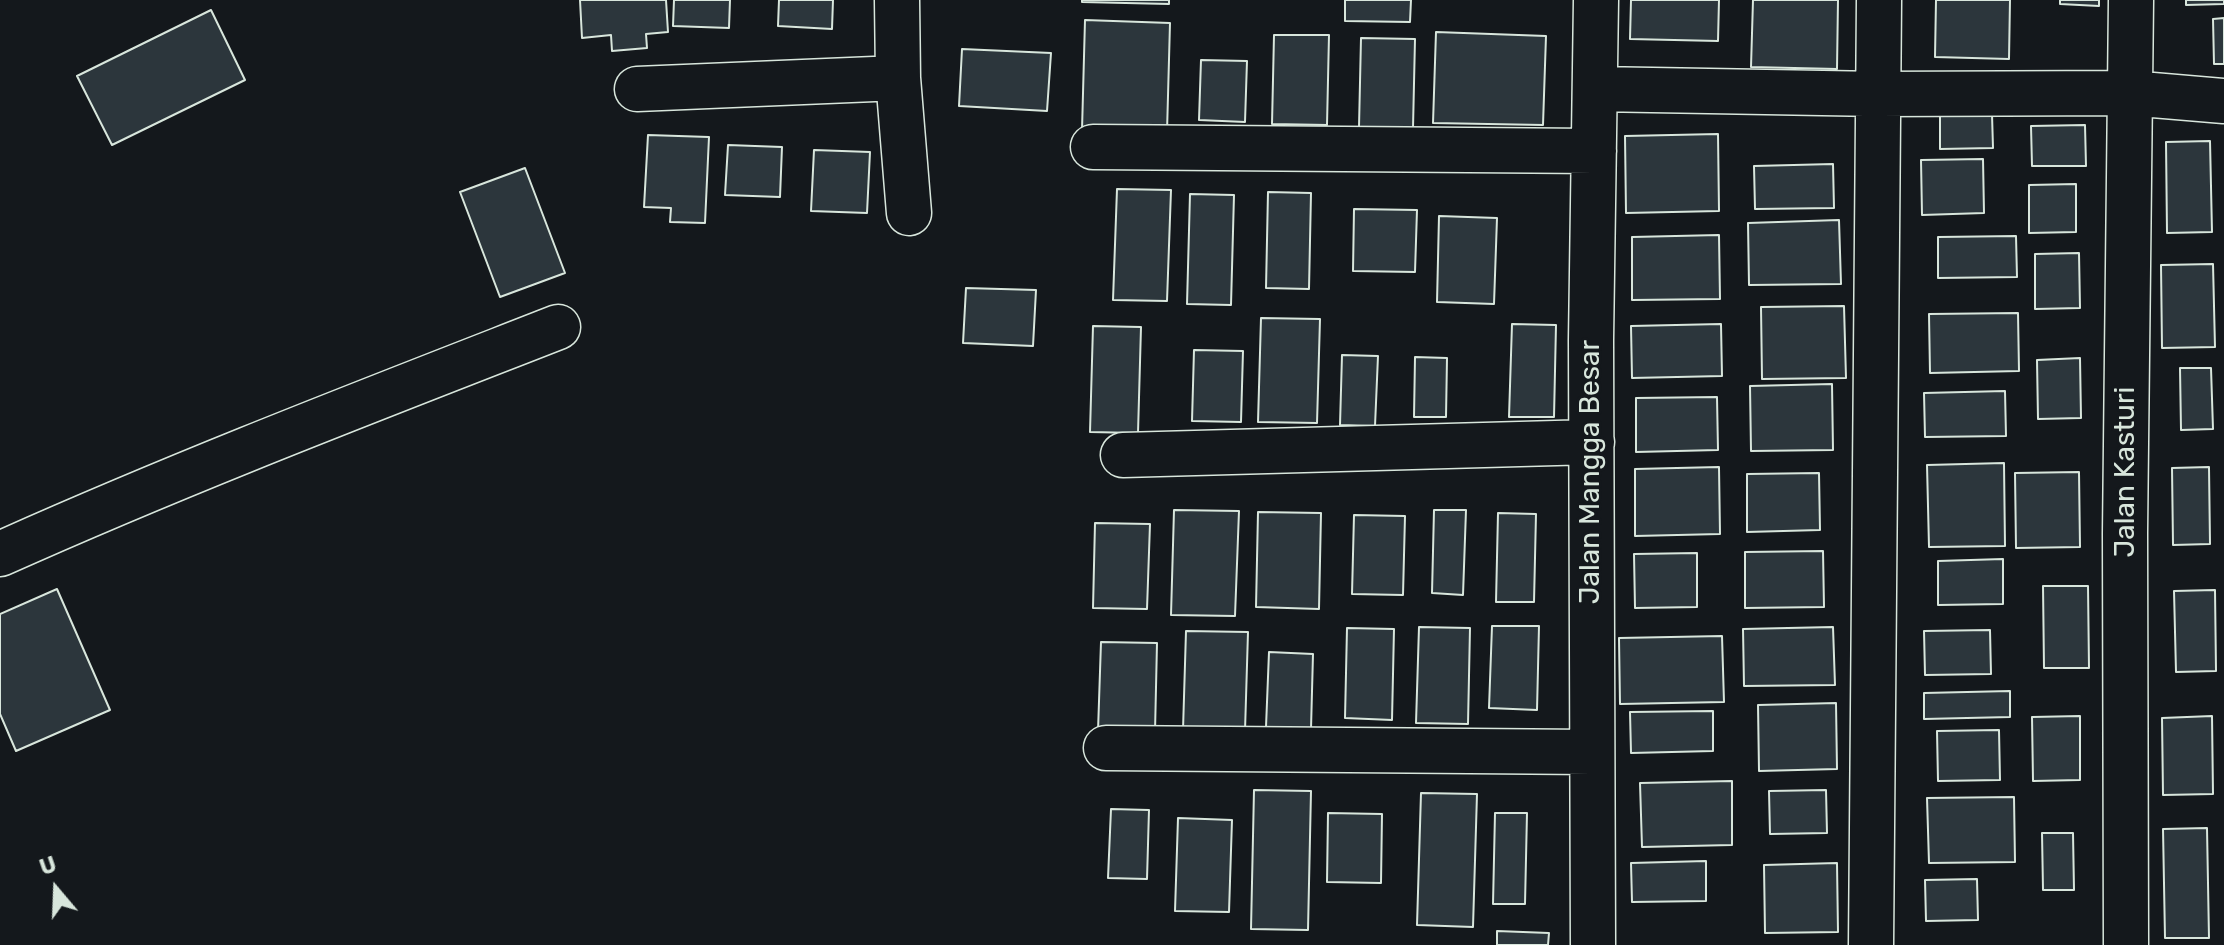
<!DOCTYPE html>
<html>
<head>
<meta charset="utf-8">
<style>
  body { margin:0 }
  #map { position:relative; width:2224px; height:945px; overflow:hidden; background:#14181c; font-family:Rubik,sans-serif }
  canvas { display:block }
  .north { position:absolute; left:16px; top:849px; width:80px; height:80px; -webkit-text-stroke:6px #14181c; paint-order:stroke; rotate:341deg; font-size:22px; font-weight:700; line-height:32px; text-align:center; color:#d8e6dc }
  .north::after { content:''; display:block; margin:auto; width:28px; height:36px; background:#d8e6dc; clip-path:polygon(50% 0,100% 100%,50% 72%,0 100%) }
</style>
</head>
<body>
<div id="map">
<canvas width="2224" height="945"></canvas>
<div class="north">U</div>
</div>
<script>
const g = document.querySelector('canvas').getContext('2d');
g.lineJoin = 'round';
function fillPath(path, color) { g.fillStyle = color; g.fill(path, 'evenodd'); }
function strokePath(path, color, width, dash) { g.strokeStyle = color; g.lineWidth = width; g.lineCap = dash ? 'butt' : 'round'; g.setLineDash(dash || []); g.stroke(path); }
function write(font, color, halo, rows, align = 'center') {
  g.font = font + ' Rubik,sans-serif'; g.lineWidth = 6; g.setLineDash([]); g.textBaseline = 'middle'; g.strokeStyle = halo; g.fillStyle = color; for (const [text, x, y, turn = 0] of rows) {
    g.save(); g.translate(x, y); g.rotate((+turn || 0) * Math.PI / 180); g.textAlign = isNaN(turn) ? turn : align; if (halo) g.strokeText(text, 0, 0); g.fillText(text, 0, 0); g.restore();
  }
}
const building = new Path2D(`
  M580,0H666L668,32L646,34L647,48L612,51L611,35L582,38Z
  M674,0H730L729,28L673,26Z
  M779,0H833L832,29L778,26Z
  M1082,0H1169V4L1082,2Z
  M1345,0H1411L1410,22L1345,21Z
  M1631,0H1719L1718,41L1630,39Z
  M1753,0H1838L1837,69L1751,67Z
  M1936,0H2010L2009,59L1935,57Z
  M2060,0H2099V6L2060,4Z
  M2186,0H2224V4L2186,5Z
  M211,10L245,80L112,145L77,76Z
  M2224,18V64H2214L2213,19Z
  M1085,20L1170,23L1167,132L1082,130Z
  M1436,32L1546,36L1543,125L1433,123Z
  M1274,35H1329L1327,125L1272,124Z
  M1361,38L1415,39L1413,128L1359,127Z
  M962,49L1051,53L1047,111L959,106Z
  M1201,60L1247,61L1245,122L1199,120Z
  M1992,114L1993,148L1940,149V116Z
  M2085,125L2086,166H2032L2031,126Z
  M1718,134L1719,211L1626,213L1625,136Z
  M648,135L709,137L705,223L670,222L671,208L644,207Z
  M2210,141L2212,232L2167,233L2166,142Z
  M728,145L782,147L780,197L725,195Z
  M814,150L870,152L867,213L811,211Z
  M1983,159L1984,213L1922,215L1921,160Z
  M1833,164L1834,208L1755,209L1754,166Z
  M525,168L565,273L500,297L460,192Z
  M2076,184V232L2029,233V185Z
  M1117,189L1171,190L1167,301L1113,300Z
  M1268,192L1311,193L1309,289L1266,288Z
  M1190,194L1234,195L1231,305L1187,304Z
  M1354,209L1417,210L1415,272L1353,271Z
  M1439,216L1497,218L1494,304L1437,302Z
  M1839,220L1841,284L1749,285L1748,223Z
  M1719,235L1720,299L1632,300V237Z
  M2016,236L2017,277L1938,278V237Z
  M2079,253L2080,308L2035,309V254Z
  M2213,264L2215,347L2162,348L2161,265Z
  M966,288L1036,290L1033,346L963,343Z
  M1844,306L1846,378L1762,379L1761,307Z
  M2018,313L2019,371L1930,373L1929,314Z
  M1261,318L1320,319L1317,423L1258,422Z
  M1512,324L1556,325L1554,417H1509Z
  M1721,324L1722,376L1632,378L1631,326Z
  M1093,326L1141,327L1138,433L1090,432Z
  M1194,350L1243,351L1241,422L1192,421Z
  M1342,355L1378,356L1375,426L1340,425Z
  M1415,357L1447,358L1446,417H1414Z
  M2080,358L2081,418L2038,419L2037,360Z
  M2180,368H2211L2213,429L2181,430Z
  M1832,384L1833,450L1751,451L1750,386Z
  M2005,391L2006,436L1925,437L1924,393Z
  M1717,397L1718,450L1636,452V398Z
  M2004,463L2005,546L1929,547L1927,465Z
  M1719,467L1720,534L1635,536V469Z
  M2209,467L2210,544L2173,545L2172,468Z
  M2079,472L2080,547L2016,548L2015,473Z
  M1819,473L1820,530L1747,532V474Z
  M1174,510L1239,511L1235,616L1171,615Z
  M1434,510H1466L1463,595L1432,593Z
  M1258,512L1321,513L1319,609L1256,607Z
  M1498,513L1536,514L1534,602H1496Z
  M1354,515L1405,516L1403,595L1352,594Z
  M1095,523L1150,524L1147,609L1093,608Z
  M1823,551L1824,607L1745,608V552Z
  M1697,553V607L1635,608L1634,554Z
  M2003,559V604L1938,605V561Z
  M2043,586H2088L2089,668H2044Z
  M57,589L110,710L16,751L0,714V614Z
  M2215,590L2216,671L2176,672L2174,591Z
  M1492,626H1539L1537,710L1489,708Z
  M1419,627L1470,628L1468,724L1416,723Z
  M1833,627L1835,685L1744,686L1743,629Z
  M1347,628L1394,629L1392,720L1345,718Z
  M1990,630L1991,674L1925,675L1924,631Z
  M1186,631L1248,632L1245,731L1183,730Z
  M1722,636L1724,702L1620,704L1619,638Z
  M1101,642L1157,643L1155,732L1098,731Z
  M1269,652L1313,654L1311,729L1266,727Z
  M2010,691V717L1924,719V693Z
  M1836,703L1837,769L1759,771L1758,705Z
  M1713,711V751L1631,753L1630,712Z
  M2080,716V780L2033,781L2032,717Z
  M2212,716L2213,794L2163,795L2162,718Z
  M1999,730L2000,780L1938,781L1937,731Z
  M1732,781V845L1642,847L1640,783Z
  M1254,790L1311,791L1308,930L1251,929Z
  M1826,790L1827,833L1770,834L1769,791Z
  M1421,793L1477,794L1473,927L1417,925Z
  M2014,797L2015,862L1929,863L1927,798Z
  M1111,809L1149,810L1147,879L1108,878Z
  M1328,813L1382,814L1381,883L1327,882Z
  M1495,813H1527L1525,904H1493Z
  M1178,818L1232,820L1229,912L1175,911Z
  M2207,828L2209,938H2165L2163,829Z
  M2042,833H2073L2074,890H2043Z
  M1706,861V901L1632,902L1631,863Z
  M1837,863L1838,932L1765,933L1764,865Z
  M1977,879L1978,920L1926,921L1925,880Z
  M1497,931L1549,933L1548,945H1497Z`);
fillPath(building, '#2c363c');
strokePath(building, '#d8e6dc', 2);
const minor = new Path2D(`
  M897,0L898,78L909,213
  M637,89L898,78
  M1595,89L1879,94L2129,93L2224,101
  M1093,147L1594,151
  M1123,455L1592,442
  M0,554C183,472 371,400 558,327
  M1106,748L1591,752
  M1593,945L1591,340L1596,0
  M1871,945L1879,0
  M2126,945L2125,533L2131,0`);
strokePath(minor, '#d8e6dc', 47);
strokePath(minor, '#14181c', 44);
write('28px', '#d8e6dc', '#14181c', [
  ["Jalan Mangga Besar",1591,472,-90],
  ["Jalan Kasturi",2126,472,-90]
]);
</script>
</body>
</html>
